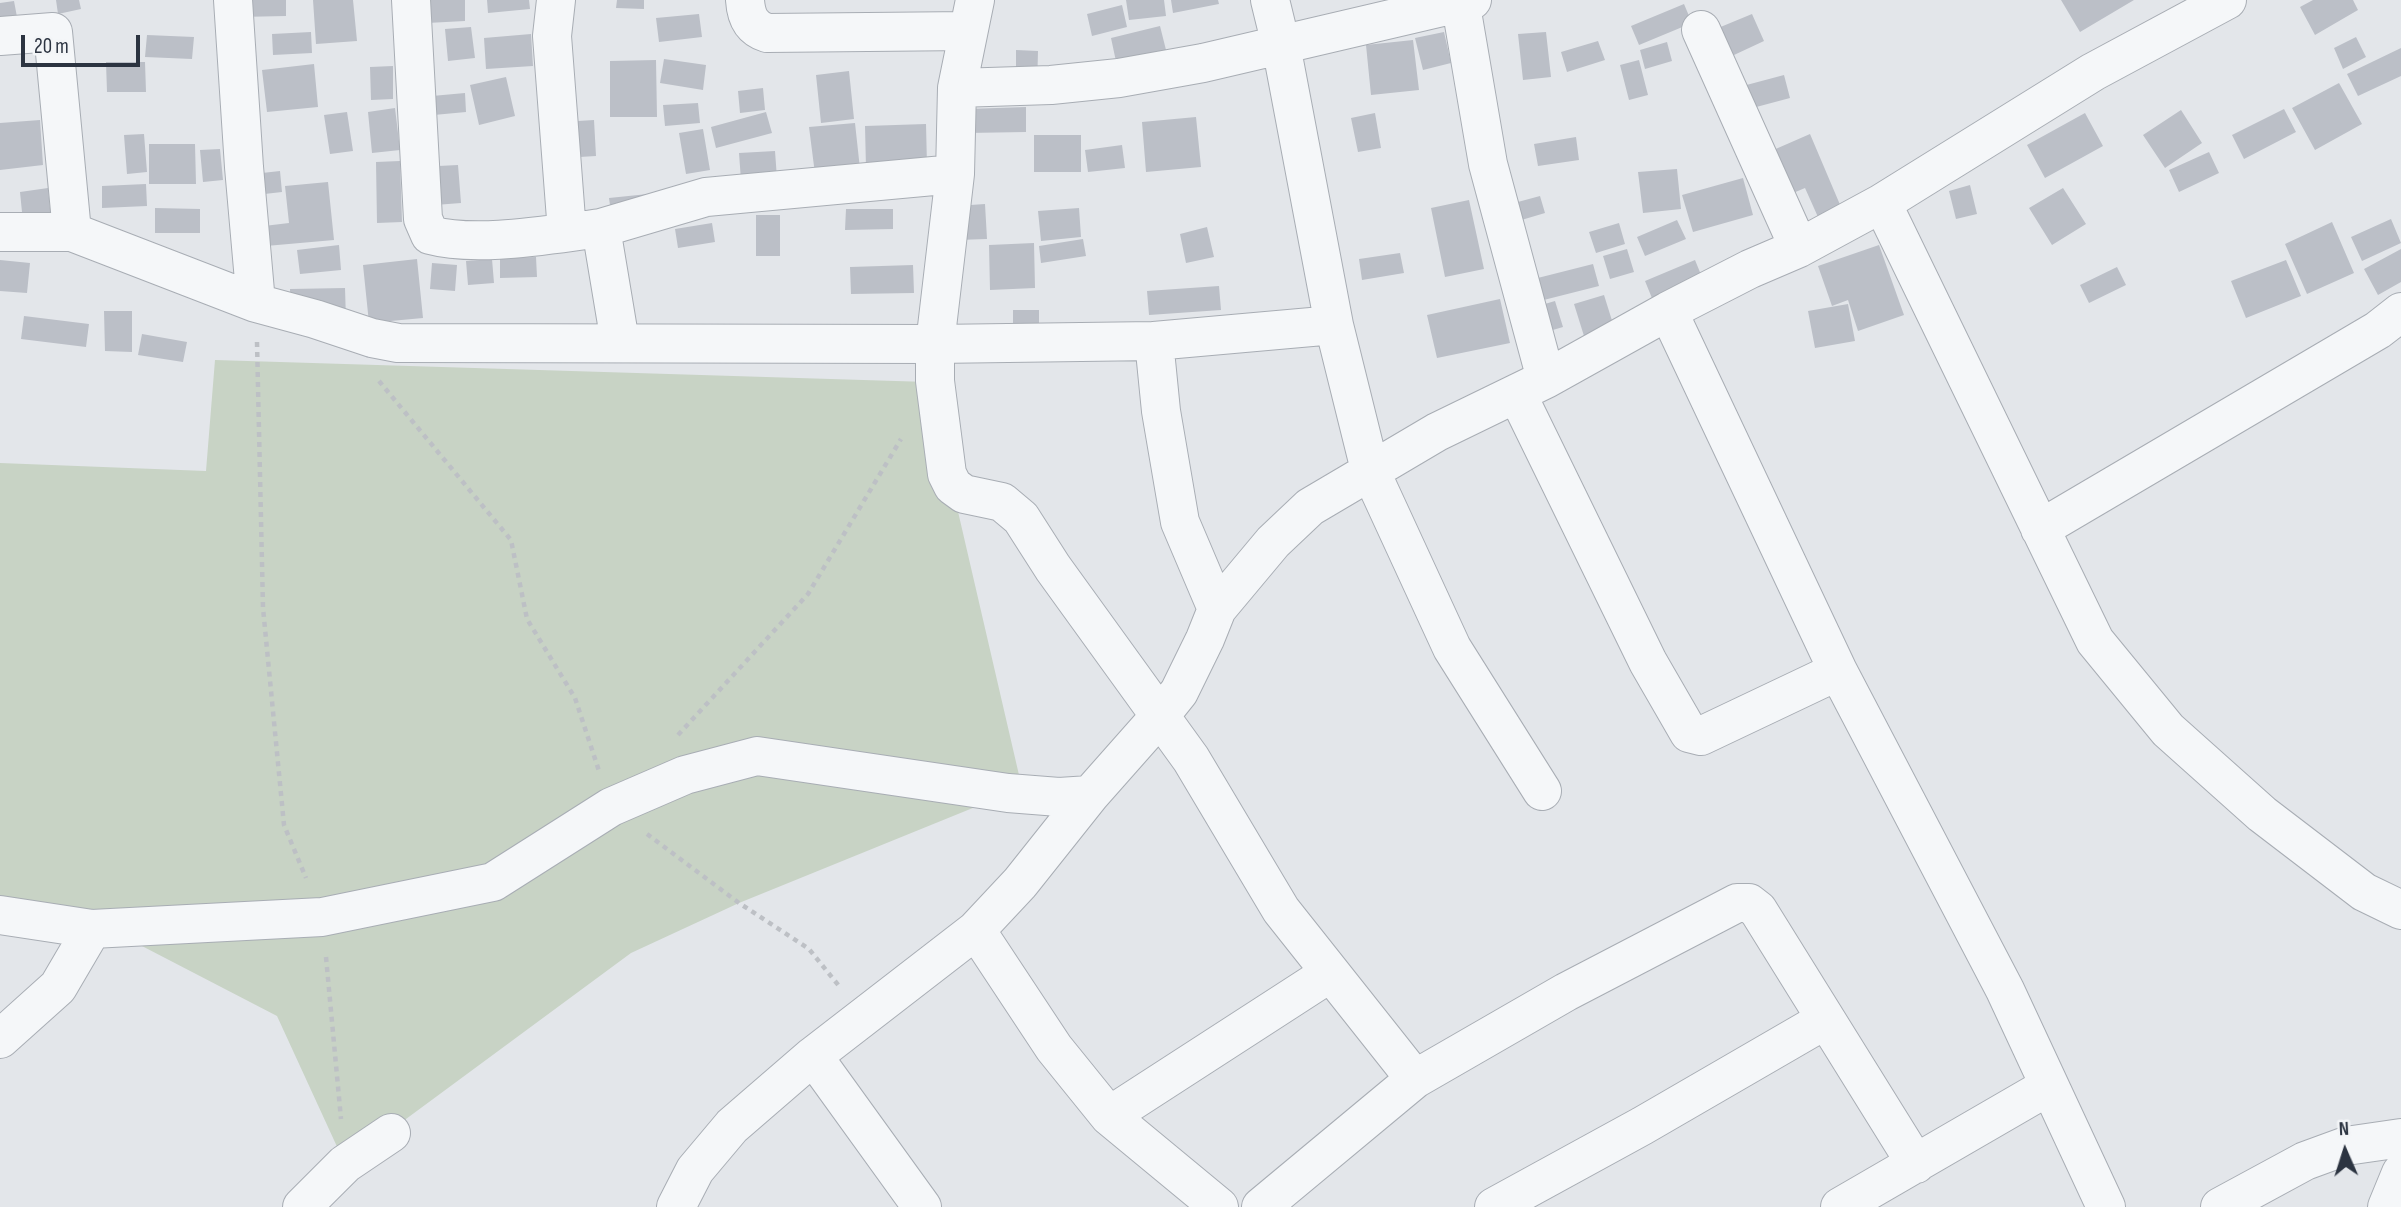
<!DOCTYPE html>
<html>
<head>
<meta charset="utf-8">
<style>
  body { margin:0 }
  #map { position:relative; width:2401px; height:1207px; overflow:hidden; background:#e3e6ea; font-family:"Sofia Sans Condensed",sans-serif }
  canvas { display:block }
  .north { position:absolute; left:2310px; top:1116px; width:70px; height:70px; -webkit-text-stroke:5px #f3f5f7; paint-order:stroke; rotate:357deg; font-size:19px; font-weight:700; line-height:28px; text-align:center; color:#2c3441 }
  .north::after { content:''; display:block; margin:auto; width:24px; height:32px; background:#2c3441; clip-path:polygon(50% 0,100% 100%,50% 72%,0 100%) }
  .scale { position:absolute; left:21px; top:35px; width:119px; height:32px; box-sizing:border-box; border:4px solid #2c3441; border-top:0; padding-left:9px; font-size:21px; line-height:24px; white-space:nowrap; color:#2c3441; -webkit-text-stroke:5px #f3f5f7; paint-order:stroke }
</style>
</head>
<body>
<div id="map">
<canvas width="2401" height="1207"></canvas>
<div class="north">N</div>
<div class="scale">20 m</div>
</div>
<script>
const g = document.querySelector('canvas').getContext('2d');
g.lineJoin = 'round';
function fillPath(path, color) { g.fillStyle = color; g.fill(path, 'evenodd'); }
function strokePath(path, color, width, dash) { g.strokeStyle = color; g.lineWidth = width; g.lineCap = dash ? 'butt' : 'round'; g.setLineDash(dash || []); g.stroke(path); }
fillPath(new Path2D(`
  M215,360L928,382L1022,788L739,903L631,953L345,1164L277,1016L86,917L0,906V463L206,471Z`), '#c8d3c5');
fillPath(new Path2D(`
  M56,0H79L81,9L58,14Z
  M239,0H286V16L239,17Z
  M313,0H353L357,41L316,44Z
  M427,0H465V21L427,23Z
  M487,0H529L530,9L488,13Z
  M617,0H644V9L616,8Z
  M1126,0H1164L1166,16L1129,20Z
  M1171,0H1218L1219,4L1173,13Z
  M2061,0H2134L2080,32Z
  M2313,0H2353L2358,10L2315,35L2300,7Z
  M14,1L20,33L0,36V3Z
  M1684,4L1692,23L1639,45L1631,26Z
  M1122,5L1127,27L1092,36L1087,14Z
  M699,14L702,37L659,42L656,18Z
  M1752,14L1764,41L1719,62L1706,33Z
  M1160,26L1167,54L1117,66L1111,38Z
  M471,27L475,58L448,61L445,29Z
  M311,32L312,53L273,55L272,34Z
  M1444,32L1451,63L1423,70L1415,38Z
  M1546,32L1551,77L1523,80L1518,34Z
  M531,34L533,66L486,69L484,38Z
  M147,35L194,37L192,59L145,57Z
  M2356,37L2366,57L2343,69L2334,48Z
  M1413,40L1419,90L1371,95L1366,45Z
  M1598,41L1605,60L1567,72L1561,52Z
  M1667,42L1672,61L1645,69L1640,50Z
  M2401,48V76L2358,96L2347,74Z
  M1016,50L1038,51L1037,89H1016Z
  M664,59L706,65L703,90L660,83Z
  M656,60L657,117H610V61Z
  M1639,60L1648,95L1629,100L1620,65Z
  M106,62H145L146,92H107Z
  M314,64L318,107L267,112L262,70Z
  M393,66V99L371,100L370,67Z
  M849,71L854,119L821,123L816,75Z
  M1784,75L1790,98L1745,110L1739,87Z
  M506,77L515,116L479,125L470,85Z
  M2339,83L2362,124L2315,150L2292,108Z
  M763,88L765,110L740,113L738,91Z
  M465,93L466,112L423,116L421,97Z
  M698,103L700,123L665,126L663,105Z
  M1026,107V132L967,133V109Z
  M395,108L400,150L372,153L368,112Z
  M2284,109L2296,132L2244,159L2232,135Z
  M2181,110L2202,143L2165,168L2143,135Z
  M347,112L353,151L330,154L324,115Z
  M766,112L772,133L716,148L711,127Z
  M1375,113L1381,148L1358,152L1351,118Z
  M2085,113L2103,146L2045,178L2027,145Z
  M1196,117L1201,167L1146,172L1142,122Z
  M40,120L43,165L0,170V123Z
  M594,120L596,156L563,158L562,122Z
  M855,123L860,169L815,174L809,127Z
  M926,124L927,166L866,168L865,126Z
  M703,129L710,170L686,174L679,133Z
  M144,134L147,172L127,174L124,135Z
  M1810,134L1841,207L1818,217L1805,188L1774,201L1755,158Z
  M1034,135H1081V172H1034Z
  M1576,137L1579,160L1538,166L1534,144Z
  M149,144H195L196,184H149Z
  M1122,145L1125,168L1088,172L1085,150Z
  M220,149L223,180L203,182L200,150Z
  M775,151L778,192L742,194L739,153Z
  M2209,152L2219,173L2179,192L2169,170Z
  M400,161L402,222L377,223L376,162Z
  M458,165L461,203L422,206L419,167Z
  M1677,169L1681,209L1643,213L1638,172Z
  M280,171L282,192L247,196L244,175Z
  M1743,178L1753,215L1693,232L1682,195Z
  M328,182L334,240L266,246L264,226L289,223L285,186Z
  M146,184L147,206L102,208V186Z
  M1970,185L1977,214L1956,219L1949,191Z
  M48,188L52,229L24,232L20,192Z
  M2063,188L2086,224L2052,245L2029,208Z
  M648,194L650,216L612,219L609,198Z
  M1540,196L1545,213L1508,224L1503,206Z
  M1469,200L1484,269L1445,277L1431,208Z
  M985,204L987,239L957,240L956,206Z
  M155,208L200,209V233H155Z
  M1079,208L1081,237L1041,241L1038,211Z
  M846,209H893V229L845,230Z
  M756,215H780V256H756Z
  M2391,219L2401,243L2362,261L2351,237Z
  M1677,220L1686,239L1645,256L1637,237Z
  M2332,222L2354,273L2307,294L2285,244Z
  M712,223L715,242L678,248L675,229Z
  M1619,223L1625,244L1596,253L1589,232Z
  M1207,227L1214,257L1186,263L1180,234Z
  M1083,239L1086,256L1041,263L1039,246Z
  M1034,243L1035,288L990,290L989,245Z
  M339,245L341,270L300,274L297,250Z
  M1879,245L1904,315L1858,331L1848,300L1832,306L1818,266Z
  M1627,249L1634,272L1610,279L1603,256Z
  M2401,249V282L2378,295L2364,269Z
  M1400,253L1404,273L1362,280L1359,259Z
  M536,257L537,277L500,278V258Z
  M417,259L423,318L369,323L363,265Z
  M492,259L494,283L468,285L466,261Z
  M0,260L30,263L27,293L0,291Z
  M1695,260L1706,287L1656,308L1645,281Z
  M2286,260L2301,296L2246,318L2231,281Z
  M432,263L457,265L455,291L430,289Z
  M1593,264L1599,286L1520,306L1514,284Z
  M913,265L914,293L851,294L850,267Z
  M2117,267L2126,285L2089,303L2080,285Z
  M1219,286L1221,310L1149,315L1147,291Z
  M345,288L346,320L291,322L290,289Z
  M1604,295L1614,327L1584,336L1574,304Z
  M1500,299L1510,343L1437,358L1427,315Z
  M1555,301L1563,327L1529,337L1521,311Z
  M1848,304L1855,341L1815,348L1808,311Z
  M1013,310H1039V354H1013Z
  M104,311H132V352L105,351Z
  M24,316L89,324L86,347L21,339Z
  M142,334L187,342L183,362L138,355Z`), '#bbbfc7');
const minor = new Path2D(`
  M233,0L244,167L256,303
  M411,0L423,219L430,235C478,248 551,234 601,228L620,342
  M556,0L552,36L567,232
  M745,0C746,16 751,28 767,33L968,31
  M975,0L957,88L955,174L935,344V381L947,474L953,486L964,494L1002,502L1021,518L1053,568L1191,759L1281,910L1415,1079
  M1270,0L1281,45L1334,325
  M1460,0L1488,164L1546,379
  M1701,30L1799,248
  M0,36L53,32L72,232
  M957,88L1051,85L1119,78L1203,63L1472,0
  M1882,203L2095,641L2168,730L2262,814L2364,892L2401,910
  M601,228L706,197L955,174
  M0,232H72L256,303L315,319L372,338L398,343L935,344L1154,341L1334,325L1370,470L1452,648L1542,791
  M1668,311L1838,671L2005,990L2106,1207
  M1154,341L1161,411L1180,522L1217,609
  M1517,394L1648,662L1689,733L1701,736L1838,671
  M2040,529L2378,330L2401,312
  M0,915L92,929L322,917L493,882L611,807L685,775L757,756L1008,793L1059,797L1090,795
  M976,930L1054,1048L1109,1116L1219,1207
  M0,1039L58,987L92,929
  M813,1056L922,1207
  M1109,1116L1330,973
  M302,1207L345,1164L391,1133
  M676,1207L695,1170L732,1126L813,1056L976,930L1020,883L1090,795L1159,717L1179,692L1205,639L1217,609L1273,542L1310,507L1437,432L1546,379L1668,311L1750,269L1799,248L1882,203L2093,72L2227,0
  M1261,1207L1415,1079L1566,992L1737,903H1749L1758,910L1916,1164
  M1494,1207L1642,1126L1825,1020
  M1840,1207L2049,1086
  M2220,1207L2305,1161L2346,1146L2401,1138
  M2387,1207L2401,1173`);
strokePath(minor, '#a8adb4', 40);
strokePath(new Path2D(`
  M257,342L263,608L284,825L306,878
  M379,381L511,540L527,619L575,698L599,771
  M678,735L808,594L901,439
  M647,834L739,903L809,949L839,986
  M326,957L341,1119`), '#bdc0c5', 4.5, [5, 5]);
strokePath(minor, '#f5f7f9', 38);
</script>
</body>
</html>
